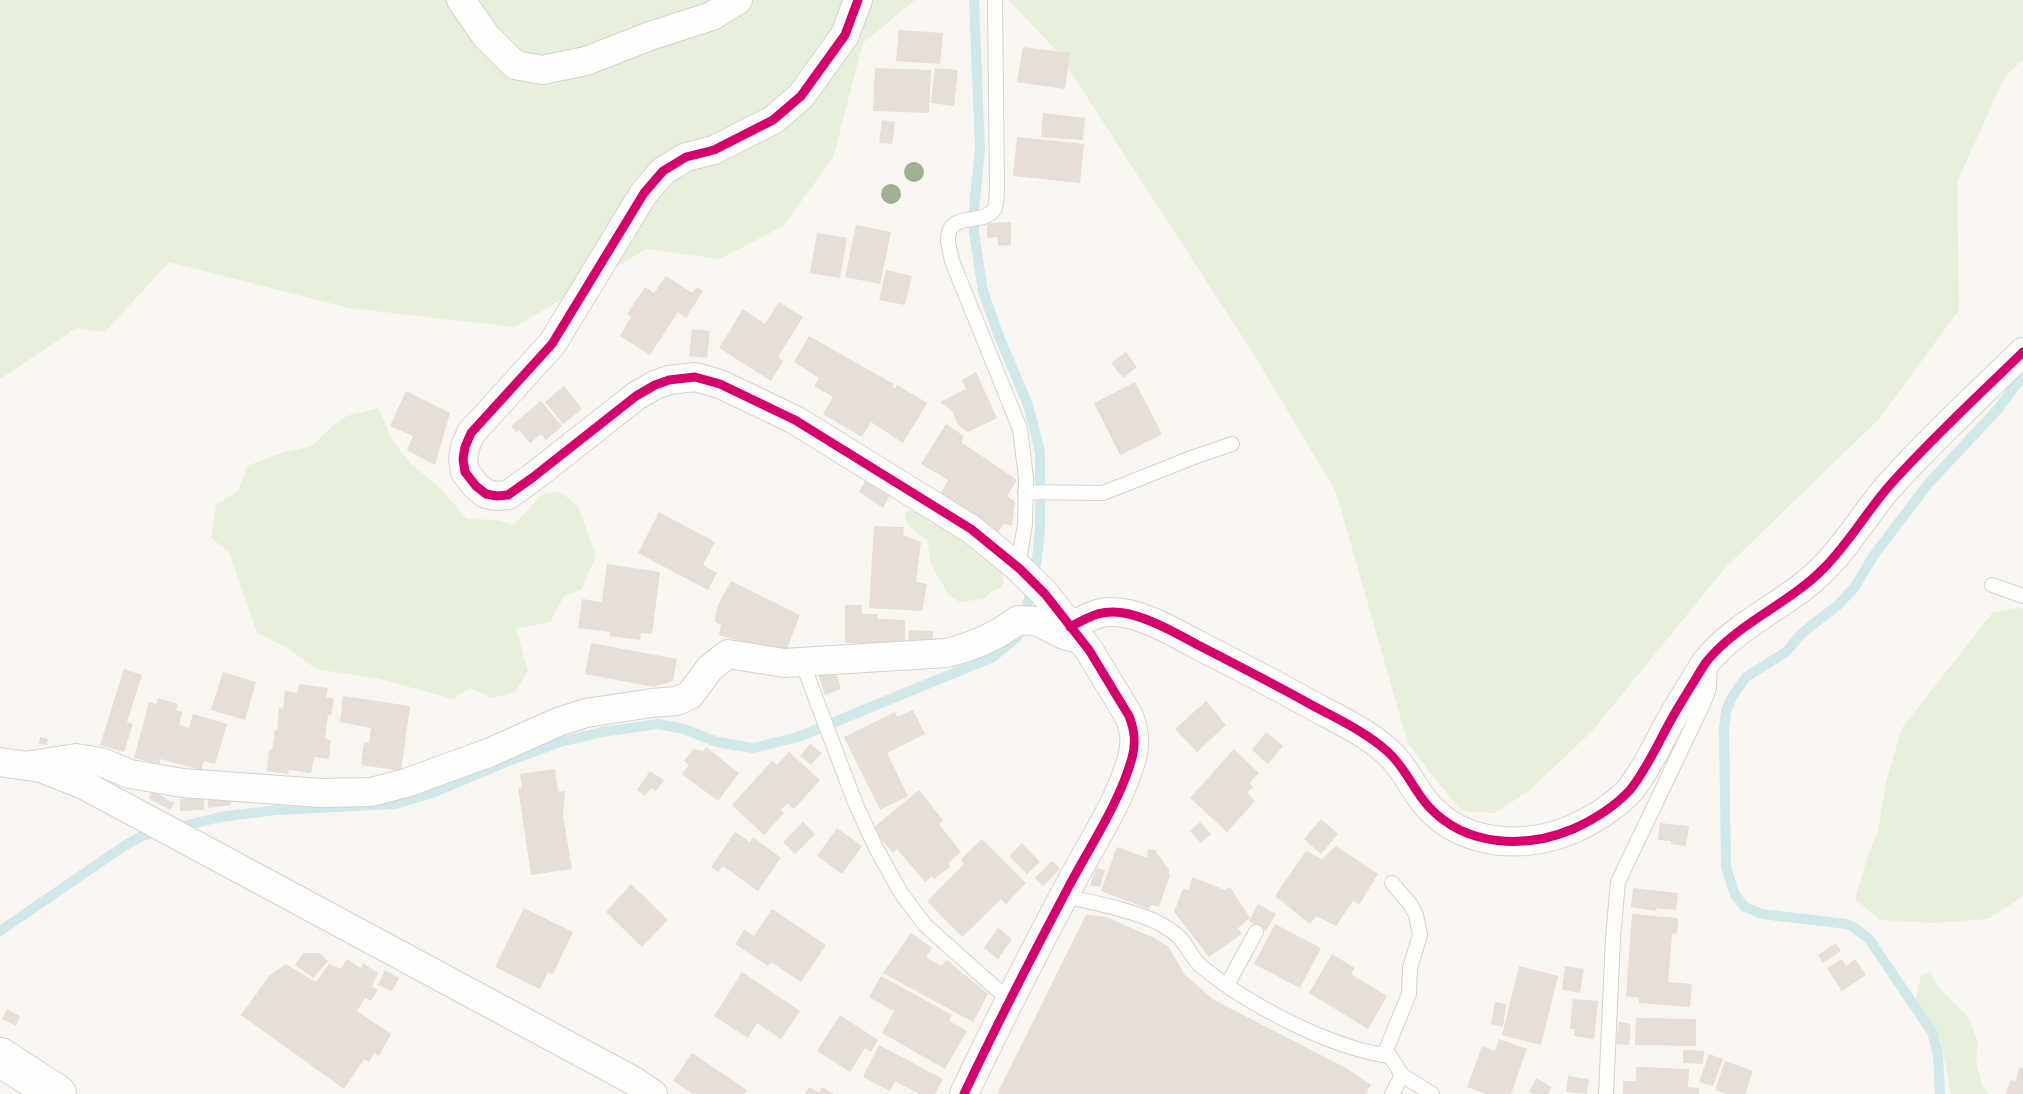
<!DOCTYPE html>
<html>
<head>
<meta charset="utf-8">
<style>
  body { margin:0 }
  canvas { display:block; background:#f9f5f0 }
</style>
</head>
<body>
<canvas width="2023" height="1094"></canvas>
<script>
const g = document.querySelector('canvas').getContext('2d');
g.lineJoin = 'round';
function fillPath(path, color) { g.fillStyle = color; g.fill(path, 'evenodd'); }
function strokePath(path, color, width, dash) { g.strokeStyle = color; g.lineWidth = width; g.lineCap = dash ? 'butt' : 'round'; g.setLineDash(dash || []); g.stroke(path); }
fillPath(new Path2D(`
  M0,0H915L863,43L833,158L783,226L720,259L646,249L515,327L349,308L169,262L105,332L76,328L0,379Z
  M1008,0H2023V60L2005,76L1957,182L1959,310L1878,420L1725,568L1593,730L1530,790L1495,813L1461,811L1408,744L1336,492L1253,353L1057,51Z
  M378,408L391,438L410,463L440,488L467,519L496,520L514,525L542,494L560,492L578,506L596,556L581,590L564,596L550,622L516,629L528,671L515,692L492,698L470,688L453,699L380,679L316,669L289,649L257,633L229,552L211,538L216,505L239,490L247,466L281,453L312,446L330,428L347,416Z
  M908,510L918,511L930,523L946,527L978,555L992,563L1001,572L1004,582L1001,587L994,590L983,599L960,602L949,595L931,565L927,539C917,534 905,525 905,513Z
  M2019,608L2023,609V895L2013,903L1988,919L1931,923L1880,920L1855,899L1867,859L1878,831L1886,782L1902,728L1993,612Z
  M1930,972L1939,988L1969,1018L1978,1044L1976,1060L1982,1086L1989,1094H1951C1948,1081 1947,1062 1941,1051C1923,1021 1908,1013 1922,974Z`), '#e7f0db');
strokePath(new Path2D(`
  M974,0L980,149L974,208V233L983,291L998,334L1028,405L1040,452V530L1037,559L1025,617
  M176,828L220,817L276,810L396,804L435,792L511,760L560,742L602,732L658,724L684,729L717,742L753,748L798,737L993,657L1017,637L1021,631
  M0,931L124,846L144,835L158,832
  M1940,1094L1938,1055L1932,1032L1869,939L1855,928L1847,924L1762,914L1745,907L1735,895L1726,867L1724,728L1726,711L1732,697L1746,677L1786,652L1802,633L1838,605L1854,588L1874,555L1928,484L1998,409L2023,375`), '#d0e8ea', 10);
fillPath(new Path2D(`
  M899,30L943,33L940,64L896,61Z
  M1023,47L1070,53L1065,89L1017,82Z
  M875,68L931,70L929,113L873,111Z
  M935,68L958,70L954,106L931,103Z
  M1043,113L1085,118L1083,140L1041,137Z
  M882,120L895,122L892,144L879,143Z
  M1017,137L1084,144L1080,183L1013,176Z
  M1011,222V245L998,246V237L987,238V223Z
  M856,225L891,232L880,284L845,277Z
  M817,233L847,238L840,278L810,273Z
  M886,270L912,276L905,305L879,300Z
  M666,276L692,293L697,287L703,291L686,318L678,312L650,355L620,336L631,317L627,314L645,287L654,293Z
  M779,302L803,317L778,357L783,361L771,381L719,348L743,309L765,324Z
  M692,329L710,331L707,358L689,356Z
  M809,336L894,384L892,386L895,388L897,385L927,403L903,443L871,422L862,437L823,414L833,397L814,386L819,378L794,362Z
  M1126,352L1137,367L1123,378L1111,363Z
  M976,372L997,418L968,432L958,425L952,411L940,402L966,389L962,380Z
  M1135,382L1162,434L1120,455L1094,403Z
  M564,386L582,409L563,424L545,402Z
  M406,391L450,413L435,465L407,450L413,436L390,426Z
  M541,401L562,426L546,440L541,434L530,443L519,430L516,433L511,426Z
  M946,424L964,436L961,442L1017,480L1007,496L1015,502L1012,525L1003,524L998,532L941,493L948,480L921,464Z
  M867,478L891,494L883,508L859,492Z
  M659,512L715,542L703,565L717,573L708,590L638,553Z
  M874,526L904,527L903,535L921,542L916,582L927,584L922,611L869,608Z
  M607,564L660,572L652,634L641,633L640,640L610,636V632L578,628L582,599L602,602Z
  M731,581L800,615L785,654L719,635L721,625L715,622L717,607Z
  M845,605H862V614H878V619L905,620V644L845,643Z
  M909,630L933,631L932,643L908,642Z
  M591,643L677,659L673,681L654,687L585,674Z
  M834,665L841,689L825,695L817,671Z
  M124,669L142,675L127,722L133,724L124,752L100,745Z
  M223,672L256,682L245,720L211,710Z
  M299,684L328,688L326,697L334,699L331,716L328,715L325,739L331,740L329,759L314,757L311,773L289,770L288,774L267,771L269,749L272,750L275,730H277L279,708L283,709L285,691L297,693Z
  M343,696L410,706L401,771L361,765L364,742L369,743L371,728L340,722Z
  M158,698L178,704L176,710L182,712L179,725L189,728L193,714L227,724L215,764L204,761L201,770L161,759L159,764L134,758L149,702L156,704Z
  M1206,701L1226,725L1197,752L1175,729Z
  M913,710L925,734L887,753L908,796L880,810L844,737L895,712L897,717Z
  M1266,732L1283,746L1268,764L1252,750Z
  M40,737L48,739L47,745L39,744Z
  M810,744L822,753L811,765L800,756Z
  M706,747L739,773L718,801L682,774L689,765L684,761L693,749L703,751Z
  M1234,749L1259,773L1249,783L1253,787L1247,793L1255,801L1227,832L1190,798Z
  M789,752L820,780L794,809L787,803L781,810L784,813L764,835L732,805L772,761L777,765Z
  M555,769L558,792L565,791L563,816L572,869L531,875L518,788L522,787L520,774Z
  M650,771L664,780L656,791L651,788L645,796L637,790Z
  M919,790L943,820L939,824L961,852L948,863L951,866L934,879L932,876L925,882L897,849L893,853L872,829Z
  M153,791L174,803L170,810L148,798Z
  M204,798V810L180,811V799Z
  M208,798L231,799V805L208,808Z
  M1321,819L1338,834L1321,854L1304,839Z
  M803,822L815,834L795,854L783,842Z
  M1200,822L1211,834L1201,843L1190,831Z
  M1660,823L1689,826L1686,846L1671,844V841L1658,840Z
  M837,828L862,846L842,874L817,856Z
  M735,832L750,842L753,837L781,858L758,891L723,866L718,872L711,867Z
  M982,839L1026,883L1006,904L1001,899L962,937L927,901L964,864L961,859Z
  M1022,843L1040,862L1027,874L1009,856Z
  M1336,846L1378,874L1359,905L1353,901L1336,926L1316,916L1310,924L1275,896L1306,851L1322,859Z
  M1117,847L1147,858L1148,849L1155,850L1169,870V875H1170L1159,907L1151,905L1149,909L1101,891Z
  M1052,861L1060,869L1043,886L1035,878Z
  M1096,868L1105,870L1100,887L1090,885Z
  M1192,877L1225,890L1230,887L1250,918L1238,928L1242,934L1209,957L1174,912L1183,889L1189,890Z
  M631,884L668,920L642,947L606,912Z
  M1633,888L1678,893L1676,910L1656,908V911L1631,907Z
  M1258,904L1276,914L1266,931L1249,921Z
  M524,908L573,932L553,974L548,972L540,989L495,967Z
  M772,909L826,945L801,982L771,962L768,966L735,944L744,930L754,936Z
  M1632,914L1678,918L1677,933L1672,934L1668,982L1692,984L1690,1007L1639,1003V998L1626,996Z
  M1086,915L1106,917L1152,937L1168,946L1185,975L1214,1000L1346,1068L1371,1085L1365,1094H997Z
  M1275,924L1321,948L1300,988L1254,964Z
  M998,928L1012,939L998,959L984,948Z
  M911,933L932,948L926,957L941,966L947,960L988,994L973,1022L883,973Z
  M1836,943L1841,951L1823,963L1818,955Z
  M303,953H319L328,961L313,978L295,965Z
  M1332,954L1355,968L1351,974L1387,996L1368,1029L1309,993Z
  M347,959L361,968L363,963L378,973L372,986L378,990L371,1001L365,998L357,1011L391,1034L379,1056L374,1053L369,1062L364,1059L344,1089L241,1015L269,976L286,964L316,982L329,964L341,969Z
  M1842,959L1846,966L1855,959L1866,975L1842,991L1827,968Z
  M1519,966L1558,976L1541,1045L1502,1035Z
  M1565,966L1584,969L1580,993L1562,990Z
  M385,970L399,978L392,991L378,985Z
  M742,972L800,1011L781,1039L757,1023L748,1038L714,1016Z
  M881,976L952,1015L949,1021L967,1031L945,1069L882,1033L894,1011L869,997Z
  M1573,999L1598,1001L1594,1039L1574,1036L1575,1029H1570Z
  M1495,1002L1506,1004L1503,1027L1491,1024Z
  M7,1009L20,1016L16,1026L2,1019Z
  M840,1015L878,1040L871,1052L865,1048L850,1072L817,1051Z
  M1636,1018L1696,1019V1046L1635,1045Z
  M1619,1022L1631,1024L1629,1045L1616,1044Z
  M1499,1039L1527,1049L1511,1094H1486L1467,1087L1482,1046L1495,1051Z
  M879,1045L943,1079L935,1094H920L895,1081L890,1091L863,1077Z
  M1683,1050L1704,1051L1703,1064L1683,1063Z
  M692,1053L747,1090L744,1094H693L673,1081Z
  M1709,1054L1723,1059L1713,1086L1699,1082Z
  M1725,1061L1753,1071L1745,1094H1728L1715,1090Z
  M1636,1067L1689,1069L1688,1087L1699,1088V1094H1623V1081H1636Z
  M2019,1067L2023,1068V1094H2006L2010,1080L2016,1081Z
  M1568,1076L1589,1079L1587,1094L1566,1092Z
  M1536,1078L1552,1087L1548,1094H1533L1529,1092Z
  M809,1087L819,1093L822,1087L834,1094H805Z`), '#e6ded7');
const lane = new Path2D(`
  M995,0L997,191C996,196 997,204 995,208C985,227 948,210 948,239C948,246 951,254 952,261L1020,429L1026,478L1025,524L1018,567
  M1025,492L1103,493L1194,457L1232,444
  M1992,585L2023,596
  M802,662L856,805L877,850L901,893L925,925L1010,1001
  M1064,896C1095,903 1128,909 1157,922C1164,926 1174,932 1179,937C1188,946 1192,959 1202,967C1249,1005 1330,1048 1390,1056L1402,1075
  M1227,985L1256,932
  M1384,1055L1409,994L1410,968L1420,935L1416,915L1410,904L1392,883
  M1392,1094L1402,1075L1432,1094
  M1606,1094L1613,938L1618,882L1703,704L1709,688L1710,665`);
const street = new Path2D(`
  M461,0L486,36L515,65L542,70L586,61L650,36L712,16L738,0
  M858,0L845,35L801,96L773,120L714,150L686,157L663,171L644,193L552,344L471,433L465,447L463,459L465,472L476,486L486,494L497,496L508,495L532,478L636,396L655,385L669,380L695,377L720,384L795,420L971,529L1020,569L1045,594L1089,650L1129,716C1135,731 1136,743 1132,758C1119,804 1090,846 1068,888C1032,956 997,1024 964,1094
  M1070,627C1092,615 1104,608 1129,614C1153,620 1176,633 1198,645C1235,664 1272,683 1308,703C1335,718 1365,731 1388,752C1406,768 1413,790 1429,807C1466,847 1526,849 1573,829C1593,820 1615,806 1630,790C1647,769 1658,743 1671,720C1677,709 1684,698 1690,688C1696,679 1701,669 1707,661C1739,622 1789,604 1824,568C1849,543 1867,511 1890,485C1932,438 1978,396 2023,352
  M0,762L41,768L84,785L634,1081L653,1094
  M25,766L76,758L101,762L130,774L183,783L321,793L371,792L406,783L491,752L558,722L586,713L652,703L677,701L690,695L710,668L728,654L784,663L946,653C972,647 997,636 1018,620L1036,621L1064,635L1079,639`);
const secondary = new Path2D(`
  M0,1057L57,1094`);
strokePath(lane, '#d7d1cb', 16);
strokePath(street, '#d7d1cb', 30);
strokePath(secondary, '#d9d2cb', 40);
strokePath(lane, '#fefefd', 14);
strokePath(street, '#fefefd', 28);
strokePath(secondary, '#fefefd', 38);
strokePath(new Path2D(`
  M858,0L845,35L801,96L773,120L714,150L686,157L663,171L644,193L552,344L471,433L465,447L463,459L465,472L476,486L486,494L497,496L508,495L532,478L636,396L655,385L669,380L695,377L720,384L795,420L971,529L1020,569L1045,594L1089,650L1129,716C1135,731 1136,743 1132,758C1119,804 1090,846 1068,888C1032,956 997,1024 964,1094
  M1070,627C1092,615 1104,608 1129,614C1153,620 1176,633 1198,645C1235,664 1272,683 1308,703C1335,718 1365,731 1388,752C1406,768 1413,790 1429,807C1466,847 1526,849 1573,829C1593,820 1615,806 1630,790C1647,769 1658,743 1671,720C1677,709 1684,698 1690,688C1696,679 1701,669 1707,661C1739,622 1789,604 1824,568C1849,543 1867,511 1890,485C1932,438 1978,396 2023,352`), '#d6006c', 9);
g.fillStyle = '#9eb190';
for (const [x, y] of [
  [914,172],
  [891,194]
]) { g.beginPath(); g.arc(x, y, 10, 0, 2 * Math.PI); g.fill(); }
</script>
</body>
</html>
